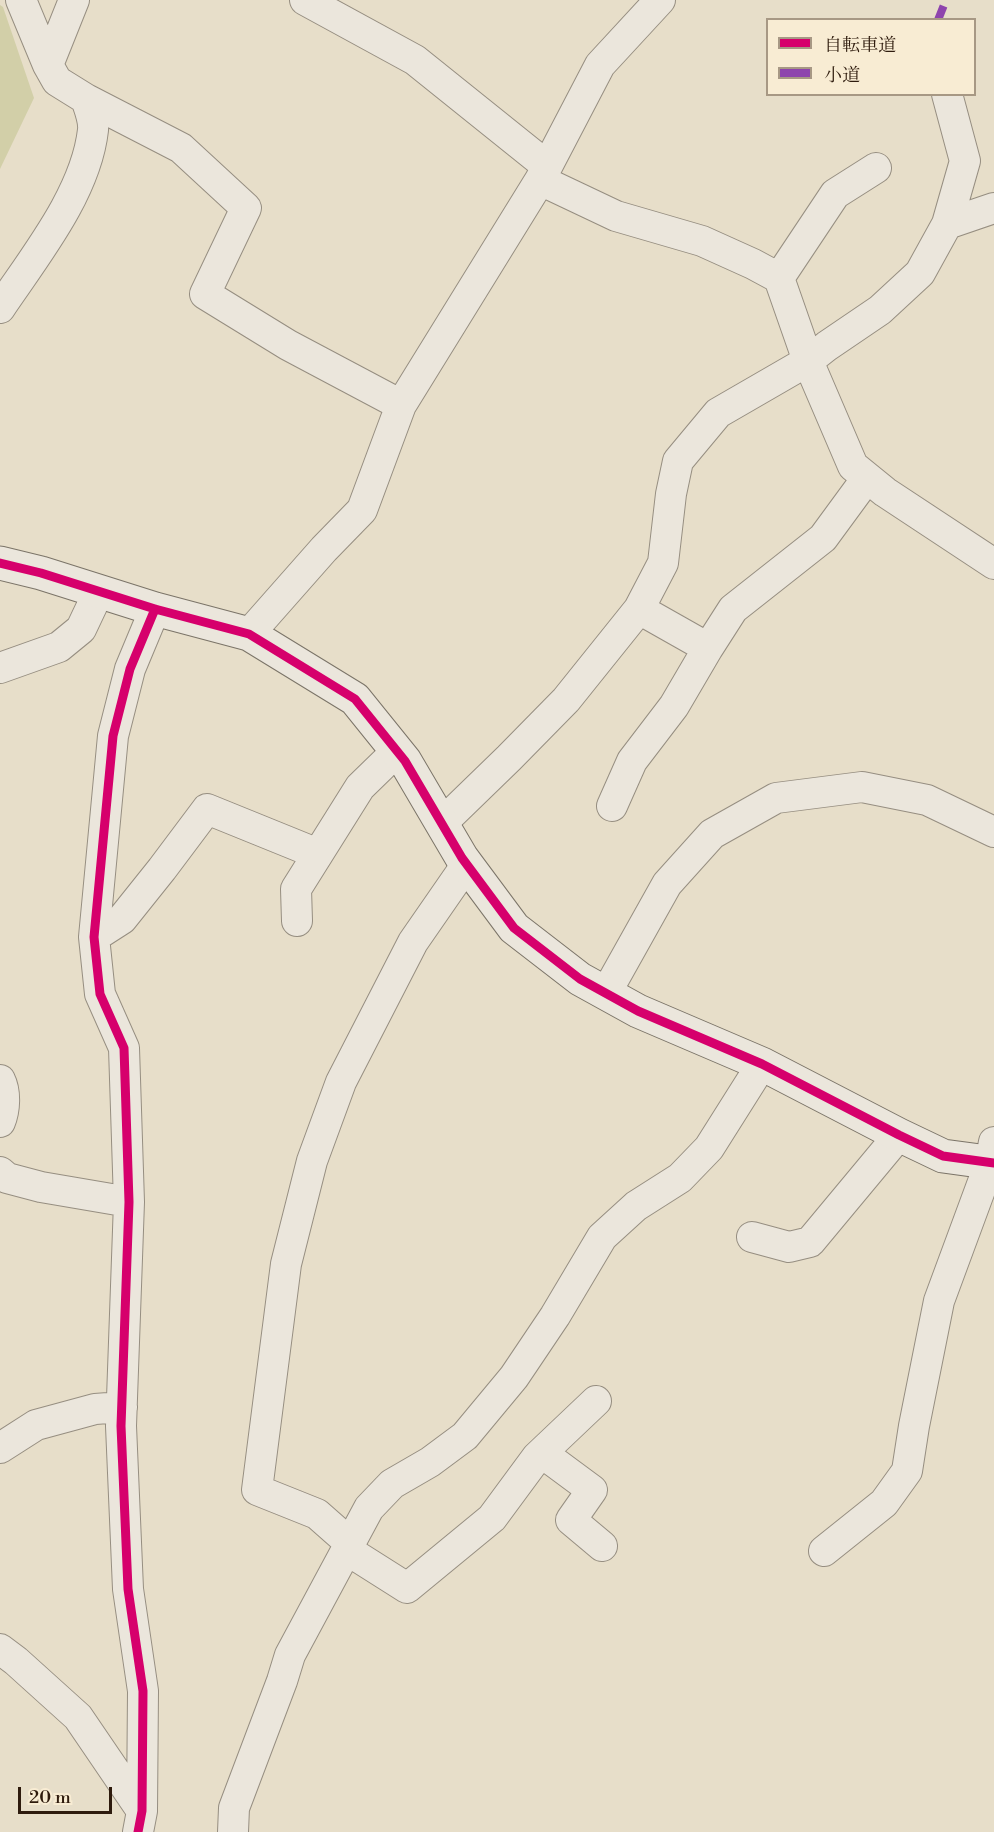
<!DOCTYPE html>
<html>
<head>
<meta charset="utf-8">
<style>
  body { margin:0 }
  #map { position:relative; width:994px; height:1832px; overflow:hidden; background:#e7dec9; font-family:"Libre Bodoni","Noto Serif JP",serif }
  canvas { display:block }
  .legend { position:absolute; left:766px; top:18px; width:210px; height:78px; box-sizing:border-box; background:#f8ecd3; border:2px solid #a79884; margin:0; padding:8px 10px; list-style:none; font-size:18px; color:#2e1b0d }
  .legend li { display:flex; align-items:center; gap:12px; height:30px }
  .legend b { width:30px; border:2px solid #a79884 }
  .scale { position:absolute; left:18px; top:1787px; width:94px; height:27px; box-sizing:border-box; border:3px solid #2e1b0d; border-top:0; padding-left:8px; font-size:18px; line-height:21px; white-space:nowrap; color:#2e1b0d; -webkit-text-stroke:4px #f8ecd3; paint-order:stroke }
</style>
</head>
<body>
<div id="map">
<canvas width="994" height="1832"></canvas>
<ul class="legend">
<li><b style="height:8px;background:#d6006c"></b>自転車道</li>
<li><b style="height:8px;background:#8e44ad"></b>小道</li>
</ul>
<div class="scale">20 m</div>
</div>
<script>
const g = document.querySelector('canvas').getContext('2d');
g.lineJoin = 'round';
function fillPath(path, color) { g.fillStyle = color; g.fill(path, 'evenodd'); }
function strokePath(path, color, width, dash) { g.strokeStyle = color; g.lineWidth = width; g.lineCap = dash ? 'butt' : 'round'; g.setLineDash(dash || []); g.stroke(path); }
fillPath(new Path2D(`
  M0,5L3,7L34,98L0,169Z`), '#d2cfa8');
const street = new Path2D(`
  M21,0L48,65
  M305,0L415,60L547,166
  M86,99L181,148L246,208L205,294L288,345L401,405
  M540,180L616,216L702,241L753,264L779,278L808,361L853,466L885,492L994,564
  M947,224L994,208
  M779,278L835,194L876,168
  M0,308C35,256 86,193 93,130C94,120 89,108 86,99L57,81L48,65L74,0
  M639,609L708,648L733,609L823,538L867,478
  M249,634L324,549L362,510L401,405L540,180L600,65L660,0
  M0,668L59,647L81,629L99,591
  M612,806L632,761L674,706L708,648
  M442,823L509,758L566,700L639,609L663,563L671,494L678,461L718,413L808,361L827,346L880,310L920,273L947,224L965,161L947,94
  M297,921L296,889L360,787L397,751
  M94,937L122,919L162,869L207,809L318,854
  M606,993L667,884L712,834L776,798L862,787L927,800L994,832
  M0,1080C6,1092 5,1110 0,1122
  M0,1172L7,1178L41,1187L129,1202
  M752,1237L789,1247L810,1242L899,1135
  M0,1448L36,1425L95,1409L122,1407
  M542,1453L592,1490L571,1520L602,1546
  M351,1544L317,1514L257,1490L286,1264L312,1161L341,1082L413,942L467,864
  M347,1550L407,1588L492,1518L537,1457L596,1401
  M824,1551L884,1503L907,1471L914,1426L939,1301L990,1163L994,1142
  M0,1649L16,1661L78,1717L142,1811
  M138,1832L142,1811L143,1691L128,1589L121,1426L129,1202L124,1048L100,994L94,937L113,736L130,669L155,609
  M233,1832L234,1808L282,1681L290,1655L369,1508L392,1484L430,1462L465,1436L514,1377L555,1316L602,1237L636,1206L680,1178L709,1148L762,1064`);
const secondary = new Path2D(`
  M0,563L41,573L155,609L249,634L355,699L405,761L462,858L514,928L580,979L638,1011L762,1064L899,1135L943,1156L994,1163`);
strokePath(street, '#968e81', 32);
strokePath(secondary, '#7b7468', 35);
strokePath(street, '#ebe6dc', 30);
strokePath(secondary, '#ebe6dc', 33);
strokePath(new Path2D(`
  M938,20L946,0`), '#8e44ad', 8, [15, 8]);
strokePath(new Path2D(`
  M0,563L41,573L155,609L249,634L355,699L405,761L462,858L514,928L580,979L638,1011L762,1064L899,1135L943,1156L994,1163
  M138,1832L142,1811L143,1691L128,1589L121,1426L129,1202L124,1048L100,994L94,937L113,736L130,669L155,609`), '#d6006c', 9);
</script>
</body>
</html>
